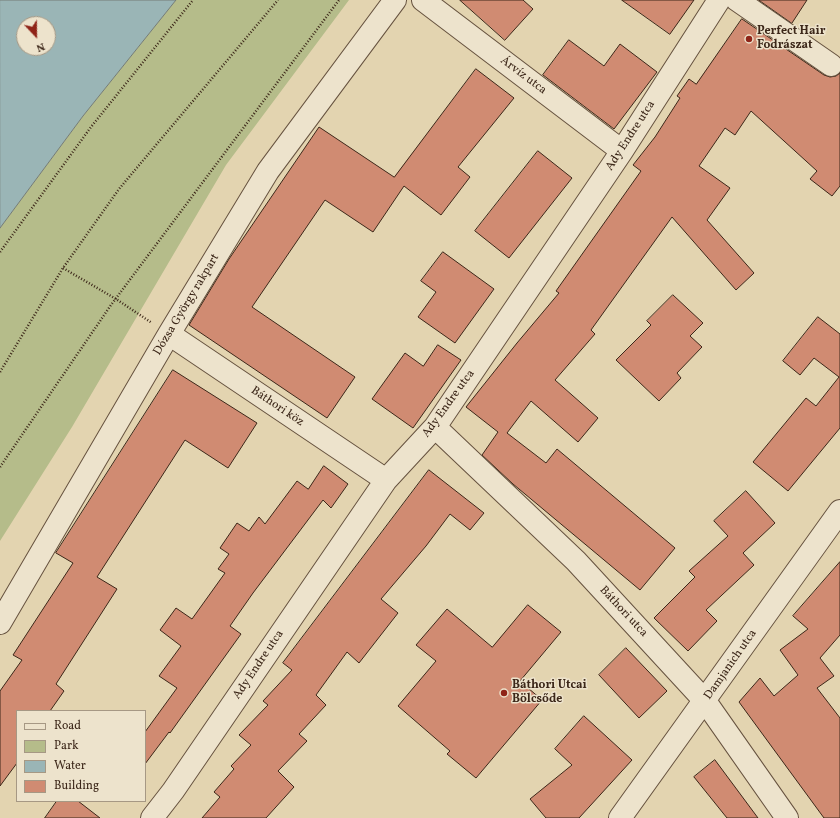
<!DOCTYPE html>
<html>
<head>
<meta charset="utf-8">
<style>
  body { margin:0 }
  #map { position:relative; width:840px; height:818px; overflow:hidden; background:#e3d4b0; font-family:Vollkorn,serif }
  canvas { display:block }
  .legend { position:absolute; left:16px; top:710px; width:130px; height:92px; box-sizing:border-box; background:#ede3cc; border:1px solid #a69884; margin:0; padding:5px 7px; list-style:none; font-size:12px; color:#3c2719 }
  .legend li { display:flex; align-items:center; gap:8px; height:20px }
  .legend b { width:20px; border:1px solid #a69884 }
  .north { position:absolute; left:16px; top:16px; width:40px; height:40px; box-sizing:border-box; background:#ede3cc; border:1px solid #a69884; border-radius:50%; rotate:158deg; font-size:11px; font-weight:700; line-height:16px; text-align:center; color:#3c2719 }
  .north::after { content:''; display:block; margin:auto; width:14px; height:18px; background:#8f2418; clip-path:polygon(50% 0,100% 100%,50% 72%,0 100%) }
</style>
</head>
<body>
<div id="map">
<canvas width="840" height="818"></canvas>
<ul class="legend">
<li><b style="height:5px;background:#ede3cc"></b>Road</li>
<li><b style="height:11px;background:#b5bc8a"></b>Park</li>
<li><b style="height:11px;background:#9ab5b6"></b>Water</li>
<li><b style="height:11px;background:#d08b72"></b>Building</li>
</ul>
<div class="north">N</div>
</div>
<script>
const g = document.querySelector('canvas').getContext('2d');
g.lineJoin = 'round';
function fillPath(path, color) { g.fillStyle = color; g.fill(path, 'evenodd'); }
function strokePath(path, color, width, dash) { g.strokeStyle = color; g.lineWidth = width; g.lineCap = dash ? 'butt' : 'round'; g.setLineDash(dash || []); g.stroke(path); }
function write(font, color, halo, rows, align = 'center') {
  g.font = font + ' Vollkorn,serif'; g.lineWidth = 3; g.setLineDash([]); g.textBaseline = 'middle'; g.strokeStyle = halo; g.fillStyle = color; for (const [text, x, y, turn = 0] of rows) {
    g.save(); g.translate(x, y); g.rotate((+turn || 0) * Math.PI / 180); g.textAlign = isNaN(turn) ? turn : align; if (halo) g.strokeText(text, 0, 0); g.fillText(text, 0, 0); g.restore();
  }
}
fillPath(new Path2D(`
  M176,0H349L226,165L72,427L0,541V228L83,116Z`), '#b5bc8a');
const water = new Path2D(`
  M0,0H176L83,116L0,228ZM24,24H48V48H24Z`);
fillPath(water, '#9ab5b6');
strokePath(water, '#747c77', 1);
const building = new Path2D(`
  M460,0H523L533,9L505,40Z
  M622,0H694L670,34Z
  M759,0H807L792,23Z
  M742,19L824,75L830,77L836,76L840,73V186L832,196L810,179L817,171L751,111L735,135L725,128L699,166L730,188L707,220L754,273L736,290L672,217L591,330L595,334L555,380L598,418L578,442L531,401L507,433L546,463L557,449L675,548L640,590L513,484L482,455L498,432L466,407L517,343L559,293L556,291L641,171L633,165L655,137L680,98L677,96L689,79L696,84Z
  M569,40L604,66L620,44L657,72L614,129L543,75Z
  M476,69L514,98L458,167L470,177L441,215L404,186L373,232L325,200L252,307L355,377L327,418L189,325L229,259L319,127L394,177Z
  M538,151L572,178L509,258L475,231Z
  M443,252L494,289L455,343L418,317L436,292L421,281Z
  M673,295L703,323L690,336L702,347L677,373L681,378L659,401L616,360L651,325L647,321Z
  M818,317L840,334V428L788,491L753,462L806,398L816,406L839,377L814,358L800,375L783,361Z
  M438,345L461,360L413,428L372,399L405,353L423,366Z
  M173,370L257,423L228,468L185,440L97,577L117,589L56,684L64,691L50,711H17V763L0,786V691L22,660L13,655L73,563L56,553Z
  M324,466L348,484L331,508L323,500L253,593L230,626L241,634L170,733L169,732L145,764V732L177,688L159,676L181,646L160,630L176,608L192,619L225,573L218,569L229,554L220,548L237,523L249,531L259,517L265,524L297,481L308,489Z
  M429,470L484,513L470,530L450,514L426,546L381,599L398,613L359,663L347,652L316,695L326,705L299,734L307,741L278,771L294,787L266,818H202L220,797L214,792L234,769L231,766L251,745L239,735L268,705L263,701L292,670L283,663Z
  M746,491L775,523L743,553L754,565L706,610L717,621L688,651L654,618L695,577L689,571L728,536L714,521Z
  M840,562V635L820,658L834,676L817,688L840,718V818H824L739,702L760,678L774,696L798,675L780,650L808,629L793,616Z
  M528,605L561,632L520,681L542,700L476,778L447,754L450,751L398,706L436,661L416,645L447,609L492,647Z
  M626,648L667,691L639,718L599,675Z
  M584,716L632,760L579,818H546L530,799L572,765L555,749Z
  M715,760L758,818H727L694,777Z
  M57,801H78L100,818H45Z`);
fillPath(building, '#d08b72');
strokePath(building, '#3c2719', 1);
const minor = new Path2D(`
  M423,0L622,151
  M737,0L831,65
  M169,334L386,480
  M435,427L576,561L705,701L787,818
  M0,623L169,334L268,171L395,0
  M152,818L173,791L386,480L435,427L622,151L719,0
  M620,818L840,511`);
strokePath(minor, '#66523f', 24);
strokePath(new Path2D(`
  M0,252L91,127L193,0
  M63,268L116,299L152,323
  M0,372L63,268L119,189L278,0
  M0,467L111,305L339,0`), '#3c2719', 2.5, [1, 2]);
strokePath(minor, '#ede3cc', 22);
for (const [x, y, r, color] of [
  [749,39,4,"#8f2418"],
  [504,693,4,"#8f2418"]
]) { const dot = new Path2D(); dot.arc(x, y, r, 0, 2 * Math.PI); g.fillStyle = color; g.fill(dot); strokePath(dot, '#ede3cc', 1.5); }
write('bold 12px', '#3c2719', '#ede3cc', [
  ["Perfect Hair",757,32],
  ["Fodrászat",757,46],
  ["Báthori Utcai",512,686],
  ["Bölcsőde",512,700]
], 'left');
write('12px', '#3c2719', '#ede3cc', [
  ["Árvíz utca",523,76,37],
  ["Ady Endre utca",631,136,-57],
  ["Dózsa György rakpart",187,305,-59],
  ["Ady Endre utca",449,404,-54],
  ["Báthori köz",277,407,34],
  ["Báthori utca",623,612,47],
  ["Ady Endre utca",259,665,-56],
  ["Damjanich utca",731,665,-55]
]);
</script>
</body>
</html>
